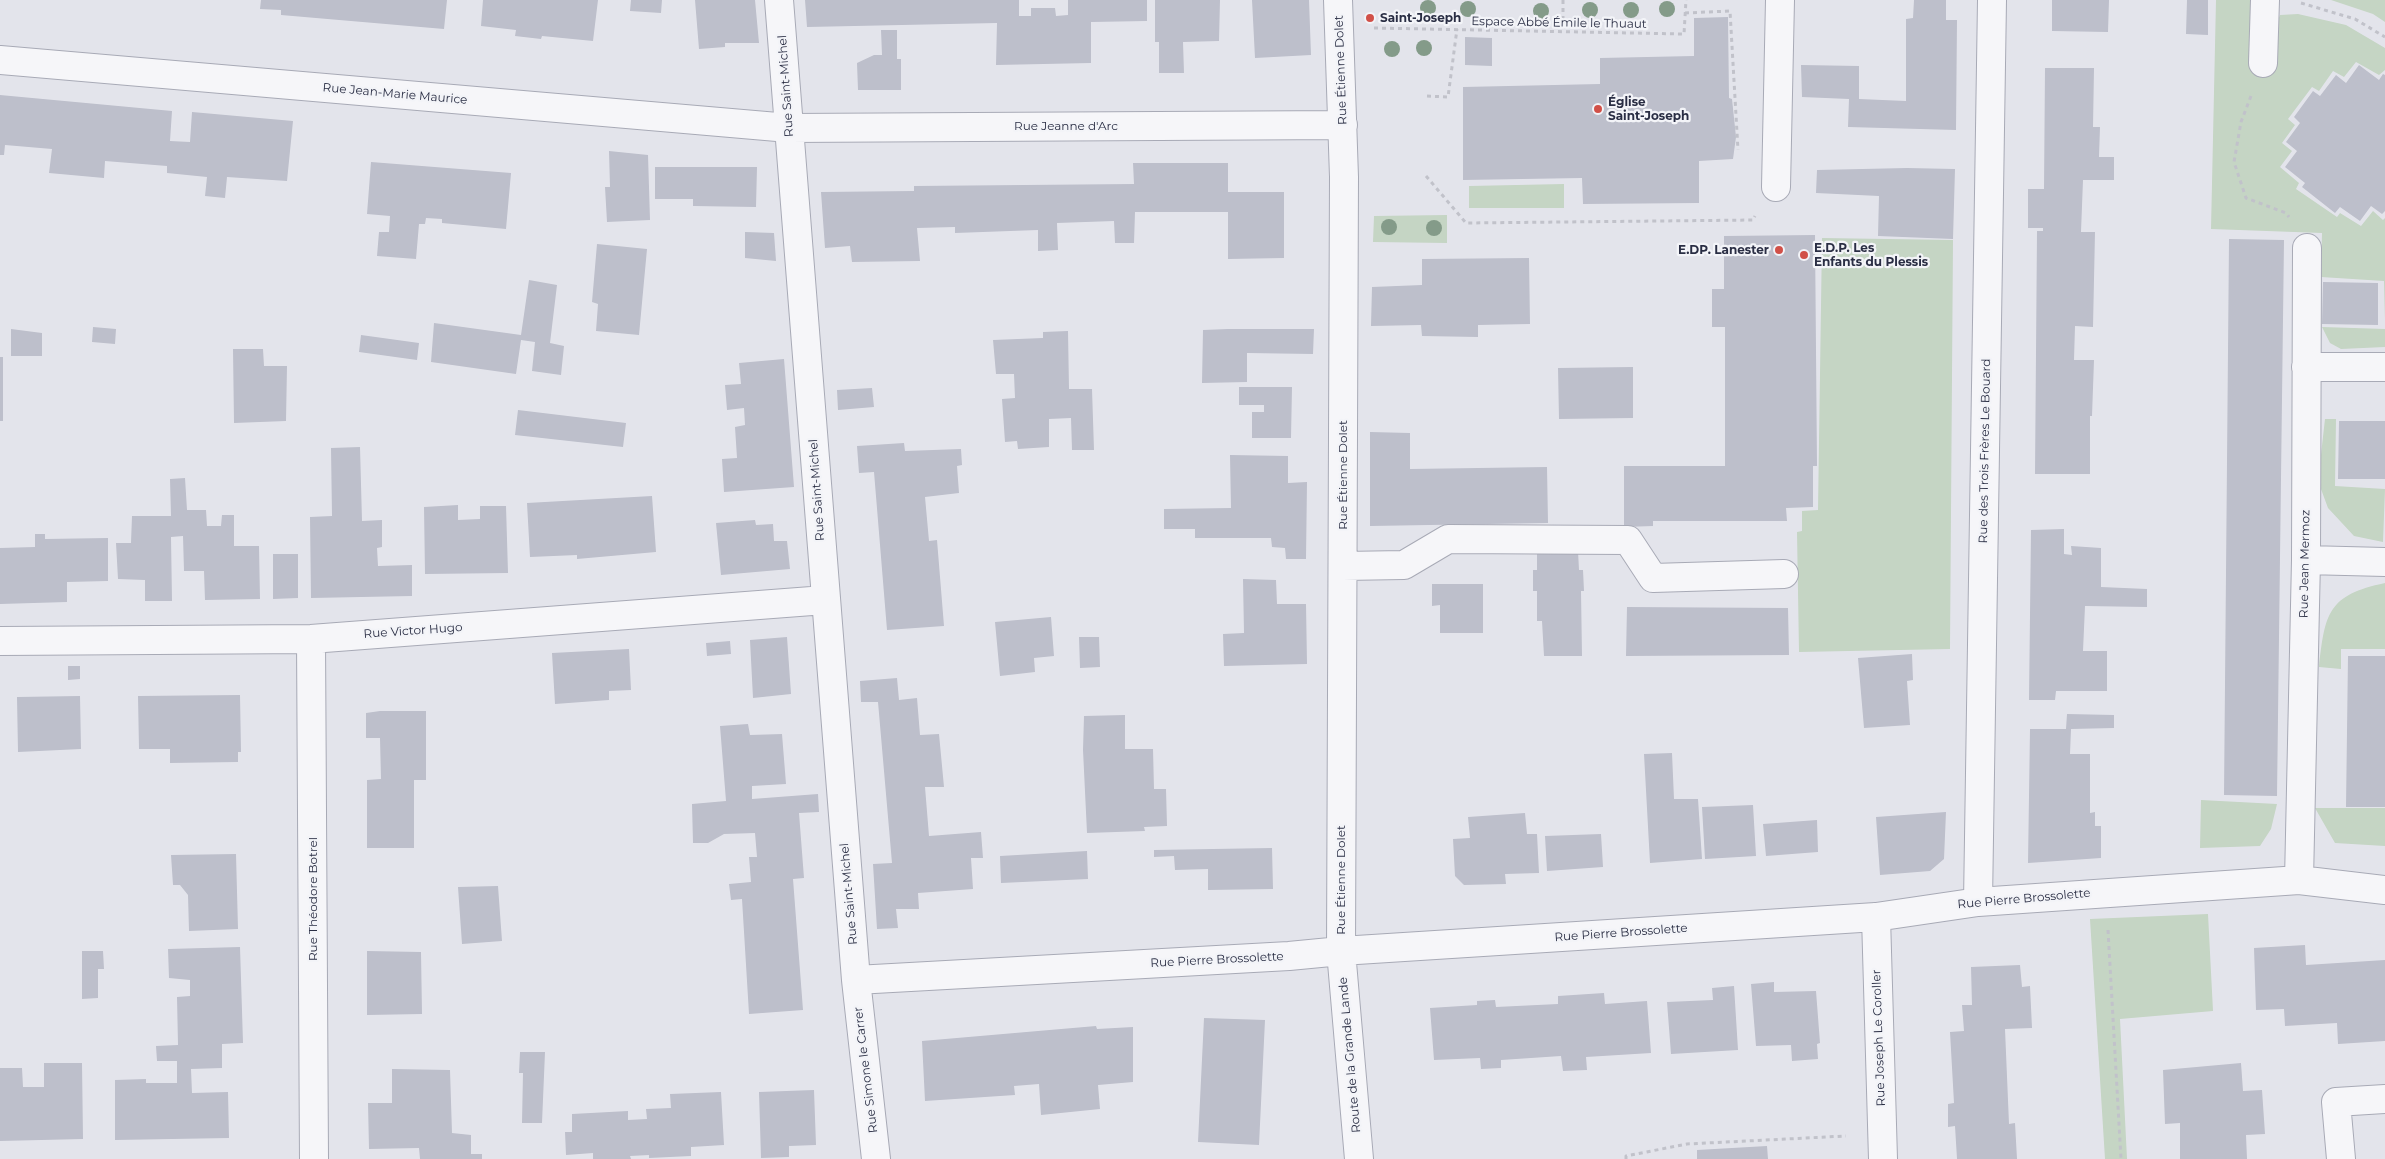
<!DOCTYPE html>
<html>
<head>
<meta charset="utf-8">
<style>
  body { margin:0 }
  canvas { display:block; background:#e3e4eb }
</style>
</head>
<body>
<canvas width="2385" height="1159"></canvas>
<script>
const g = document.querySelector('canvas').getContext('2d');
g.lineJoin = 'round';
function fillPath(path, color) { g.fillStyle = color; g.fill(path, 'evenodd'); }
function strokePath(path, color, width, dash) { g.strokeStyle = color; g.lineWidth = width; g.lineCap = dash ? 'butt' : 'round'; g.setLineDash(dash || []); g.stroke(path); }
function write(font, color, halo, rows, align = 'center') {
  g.font = font + ' Montserrat,sans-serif'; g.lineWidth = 4.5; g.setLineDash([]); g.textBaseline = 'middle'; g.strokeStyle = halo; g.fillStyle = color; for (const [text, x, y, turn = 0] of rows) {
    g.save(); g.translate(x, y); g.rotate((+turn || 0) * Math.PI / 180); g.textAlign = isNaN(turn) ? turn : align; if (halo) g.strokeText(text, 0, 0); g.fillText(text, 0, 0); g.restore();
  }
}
fillPath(new Path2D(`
  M2216,0H2252L2253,72L2275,71V28L2280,15L2298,14L2346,25L2385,48V70L2379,75L2356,62L2344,77L2333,71L2319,91L2312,87L2288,119L2295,125L2282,143L2292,151L2280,167L2299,183L2296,189L2337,217L2340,213L2361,226L2373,211L2383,220L2385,218V320L2384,281L2321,277L2322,233L2211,229Z
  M2331,0H2385V22L2373,14Z
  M1564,184V208H1469V186Z
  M1447,215V243L1373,242L1374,216Z
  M1822,238L1953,240L1950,649L1799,652L1797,532L1802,531V511L1818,510Z
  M2322,327L2385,329V347L2341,349L2330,343Z
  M2325,419H2336L2335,486L2385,489L2383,542L2354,536L2328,508L2318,481Z
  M2385,583V649H2341V669L2319,667C2325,613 2328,595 2385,583Z
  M2201,800L2277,804L2271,829L2260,846L2200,848Z
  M2315,808H2385V846L2335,843Z
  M2208,914L2213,1011L2120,1019L2127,1159H2105L2090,919Z`), '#c5d5c4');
fillPath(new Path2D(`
  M261,0H447L444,29L281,15V10L260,9Z
  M483,0H598L593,41L542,36L541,39L515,36L516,30L481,26Z
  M631,0H662L661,13L630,11Z
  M695,0H755L759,43H725V47L699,49Z
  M805,0H1019V16H1031V8H1055L1056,16L1068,15V0H1147V21L1091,22V63L996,65L997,23L807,27Z
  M1155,0H1220L1219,41L1183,42L1184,73H1159V42H1155Z
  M1252,0H1309L1311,55L1255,58Z
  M1914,0H1946V20H1957L1956,130L1848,127L1849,99L1802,97L1801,65L1859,66V99L1906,101V19L1913,18Z
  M2052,0H2109L2108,32L2052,31Z
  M2187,0H2208V35L2186,34Z
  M1728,17L1729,98L1732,99L1736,137L1733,159L1699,161V203L1583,204L1582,178L1463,180V87L1600,84V58L1694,56V18Z
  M881,30H897V59H901V90H858L857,63L874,55H882Z
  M1465,37L1492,38V66L1465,65Z
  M2359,65L2379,80L2383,74L2385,75V211L2382,214L2371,206L2360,221L2340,207L2335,213L2302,187L2305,183L2285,167L2297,151L2286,142L2300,123L2294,117L2313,91L2320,96L2336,75L2346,83Z
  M2045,68H2094L2093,127H2100L2099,157H2114V180H2083L2081,232H2095L2093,327L2075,326L2074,360H2094L2092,416H2090V474H2035L2037,231H2043V228H2028V189H2044Z
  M0,95L172,111L170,141L190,142L192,112L293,121L287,181L227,177L225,198L205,196L207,177L167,173V166L105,161L104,178L49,173L52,149L5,145L4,155H0Z
  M609,151L648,155L650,220L607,222L605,187H610Z
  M371,162L511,173L506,229L442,223V219L426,218L425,224H419L416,259L377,256L379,232H389L390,216L367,214Z
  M1133,163H1228V192H1284V258L1228,259V212H1135L1134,243H1115L1114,221L1057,223L1058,250L1038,251V230L955,233V227L917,228L920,261L852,262L850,246L825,248L821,192L914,191V186L1134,184Z
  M655,167H757L756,207L693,206V199H655Z
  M1907,168L1955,169L1953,239L1878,236L1879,196L1816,193L1817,170Z
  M745,232L774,233L776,261L745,258Z
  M1815,235L1817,466H1813V507L1786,508L1787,521H1653V526L1624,527V466H1725V327H1712V289H1724V236Z
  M2229,239L2284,240L2277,796L2224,795Z
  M597,244L647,249L639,335L596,331L598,304L592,302Z
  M1529,258L1530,324L1478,325V337L1422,336L1421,325L1371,326L1372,287L1422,285V259Z
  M529,280L557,285L550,343L564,346L561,375L532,371L535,342L521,340L516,374L431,362L434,323L521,335Z
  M2323,282L2378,283V325L2322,324Z
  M93,327L116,329L115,344L92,342Z
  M11,329L42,333V356H11Z
  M1228,329H1314L1313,354L1247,353V382L1202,383L1203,330Z
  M1068,331L1069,389H1092L1094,450H1072L1071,418L1049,419V447L1018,449L1017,441L1005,442L1002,399L1015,398L1014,374H996L993,340L1043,338V332Z
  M361,335L419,343L417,360L359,352Z
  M233,349H263L264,366H287L286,421L234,423Z
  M0,357H3V421H0Z
  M784,359L794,487L724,492L722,459L737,458L735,427L745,425L744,408L727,410L725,385L741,384L739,363Z
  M1633,367V418L1559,419L1558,368Z
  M1239,387H1292L1291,438H1252V412H1264V405H1239Z
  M872,388L874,407L838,410L837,390Z
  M518,410L626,423L623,447L515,435Z
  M2339,421H2385V479H2338Z
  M1370,432L1410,433V469L1547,467L1548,523L1370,526Z
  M904,443L905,451L961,449L962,465L957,466L959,493L925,497L929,541L937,540L944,626L887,630L874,472L859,473L857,446Z
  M360,447L362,521L382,520V547L377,548L378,566L412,565V596L311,598L310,517L332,516L331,448Z
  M1230,455L1288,456V483L1307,482L1306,559H1286L1285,548L1272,547L1271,538H1195V529H1164V509L1231,508Z
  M185,478L187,510H206L207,526H221L222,515H234V546H259L260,599L205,600L204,571H184L183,536L171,537L172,601H145V580L118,579L116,543H131L132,516H171L170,479Z
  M652,496L656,552L577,559V555L530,557L527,503Z
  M458,505V520L480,519V506H506L508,573L425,574L424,507Z
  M755,520L756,525L773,524L774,541H787L790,569L721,575L716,523Z
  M2064,529V554L2072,555L2071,546L2101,548V587L2147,589V607L2085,606L2083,651H2107V691H2056L2055,700H2029L2031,530Z
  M35,534H45V539L108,538V581L67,582V602L0,604V548L35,547Z
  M1578,551L1579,570H1583L1584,591H1581L1582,656H1544L1542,621H1537V591H1533V570H1537V552Z
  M273,554H298V598L273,599Z
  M1243,579L1276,580L1277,604H1306L1307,664L1224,666L1223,634L1244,633Z
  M1432,584H1483V633H1440V605L1432,606Z
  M1627,607L1788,608L1789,655L1626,656Z
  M1051,617L1054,656L1034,658L1035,672L1000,676L995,622Z
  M787,637L791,694L753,698L750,640Z
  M1079,637H1099L1100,667L1080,668Z
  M730,641L731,654L707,656L706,643Z
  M629,649L631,690L609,691V700L555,704L552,653Z
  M1912,654L1913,680L1907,681L1910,725L1864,728L1858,658Z
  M2348,656H2385V807H2346Z
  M68,666H80V679L68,680Z
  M897,678L899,700L917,698L920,735L939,734L944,787H925L929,836L981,832L983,858H971L973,889L918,893L919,909H896L898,928L877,929L873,864L892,863L878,702H861L860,681Z
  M240,695L241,752H238V762L170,763V749H139L138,696Z
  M80,696L81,749L18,752L17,697Z
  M380,711H426V780H414V848H367V780L381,779L380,738H366V713Z
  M2067,714L2114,715V728L2071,729L2070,754H2090V813L2095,812V826H2101V858L2028,863L2030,729H2066Z
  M1125,715V749H1153L1154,789H1166L1167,826L1144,827L1145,831L1087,833L1083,750L1084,716Z
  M748,724L750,735L782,734L786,784L752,786V799L818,794L819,812L799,813L804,878L793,879L803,1010L749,1014L742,899L731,900L729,884L751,882L749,857H757L755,833L724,834L708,843H693L692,804L726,801L720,726Z
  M1672,753L1674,799H1698L1702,859L1650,863L1644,754Z
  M1753,805L1756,856L1705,859L1702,807Z
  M1946,812L1944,859L1930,871L1880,875L1876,817Z
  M1525,813L1527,834H1537L1539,873L1505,874L1506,884L1464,885L1455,876L1453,839L1470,838L1468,817Z
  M1817,820L1818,852L1766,856L1763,824Z
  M1601,834L1603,867L1547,871L1545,836Z
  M1272,848L1273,889L1208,890V869L1175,870L1174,856L1154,857V850Z
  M1087,851L1088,879L1001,883L1000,856Z
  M236,854L238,929L189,931L188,895L180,885H173L171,855Z
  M498,886L502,941L462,944L458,887Z
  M2305,945L2306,965L2385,960V1041L2338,1044L2337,1023L2285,1026L2284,1009L2256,1010L2254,948Z
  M240,947L243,1043L222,1044V1068L191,1069L192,1093L228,1092L229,1138L115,1140V1080L146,1079V1083H177V1061H157L156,1046L178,1045L177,997L190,996V980L169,978L168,949Z
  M82,951H103L104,969H98V998L82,999Z
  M367,951L421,952L422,1014L367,1015Z
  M2020,965L2022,987L2030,986L2032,1028L2005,1029L2009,1124L2015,1123L2017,1159H1957L1955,1126L1948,1127V1104L1954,1103L1950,1032L1964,1031L1962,1005H1972L1971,967Z
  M1774,982V992L1816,991L1820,1043L1817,1044L1818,1059L1792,1061L1791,1045L1756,1046L1751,984Z
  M1734,986L1738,1050L1671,1054L1667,1002L1713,1000L1712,988Z
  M1604,993L1605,1004L1647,1001L1651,1053L1586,1057L1587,1070L1563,1071L1561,1056L1501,1060V1068L1481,1069L1480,1058L1434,1060L1430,1008L1477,1005V1001L1495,1000L1496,1007L1558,1004V996Z
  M1204,1018L1265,1020L1259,1145L1198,1142Z
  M1096,1026L1097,1029L1133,1027V1082L1098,1085L1100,1109L1041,1115L1039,1084L1014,1086L1015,1095L925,1101L922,1041Z
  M520,1052H545L542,1123H522L523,1073H519Z
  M44,1063H82L83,1139L0,1141V1068H22L23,1087H44Z
  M2241,1063L2243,1091L2262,1090L2265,1134L2246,1135L2247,1159H2180V1123L2165,1124L2163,1070Z
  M392,1069L450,1070L452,1133L471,1135V1154H482V1159H420L419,1148L369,1149L368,1103H392Z
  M814,1090L816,1145L789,1146V1157L761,1158L759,1092Z
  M721,1092L724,1145L691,1147V1156L649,1158V1155L630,1156L631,1159H593V1153L566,1155L565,1132H572V1114L628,1111V1120L647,1119L646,1109L671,1108L670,1094Z
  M1767,1146L1768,1159H1697V1150Z`), '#bdbfcb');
const minor = new Path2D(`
  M779,0L856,980L876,1159
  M1338,0L1344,177L1341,951L1359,1159
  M0,60L789,128L1343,125
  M2263,63L2265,0
  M1776,187L1780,0
  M2306,367H2385
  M2306,560L2385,562
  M1343,566L1404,565L1448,539L1628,540L1653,578L1784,574
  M311,639L314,1159
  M0,641L311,639L825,600
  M2299,880L2306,560L2307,248
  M1978,902L1992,0
  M1876,917L1883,1159
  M856,980L1289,956L1341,951L1876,917L1978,902L2299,880L2385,890
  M2341,1159L2336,1102L2385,1099`);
strokePath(minor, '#a8aab6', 30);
strokePath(new Path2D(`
  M1563,0V32
  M2301,3L2355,19L2385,37
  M1685,13L1730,11L1738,150
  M1374,28L1684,34L1686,0
  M1427,96L1448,97L1457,29
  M2251,96L2241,122L2234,162L2246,198L2286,213L2289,217
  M1426,176L1466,223L1753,220L1755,216
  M2108,930L2121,1159
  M1626,1159V1156L1687,1144L1846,1136`), '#c1c2ca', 3, [4, 4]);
strokePath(minor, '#f6f6f9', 28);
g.fillStyle = '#849b89';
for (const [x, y] of [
  [1428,8],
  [1468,9],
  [1667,9],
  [1590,10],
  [1631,10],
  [1541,11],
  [1424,48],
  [1392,49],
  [1389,227],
  [1434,228]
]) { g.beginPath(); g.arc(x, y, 8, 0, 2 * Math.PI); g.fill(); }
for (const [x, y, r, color] of [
  [1370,18,5,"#d15048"],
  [1598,109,5,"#d15048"],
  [1779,250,5,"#d15048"],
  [1804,255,5,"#d15048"]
]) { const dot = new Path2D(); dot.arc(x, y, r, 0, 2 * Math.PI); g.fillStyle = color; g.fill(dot); strokePath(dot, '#f3f4f8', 2); }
write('bold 12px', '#2a2e44', '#f3f4f8', [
  ["Saint-Joseph",1380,18],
  ["Église",1608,102],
  ["Saint-Joseph",1608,116],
  ["E.D.P. Les",1814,248],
  ["Enfants du Plessis",1814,262],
  ["E.DP. Lanester",1769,250,"right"]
], 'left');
write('12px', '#2a2e44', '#f3f4f8', [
  ["Espace Abbé Émile le Thuaut",1559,23,1],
  ["Rue Étienne Dolet",1341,70,-92],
  ["Rue Saint-Michel",786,86,-94],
  ["Rue Jean-Marie Maurice",395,94,5],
  ["Rue Jeanne d'Arc",1066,126],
  ["Rue des Trois Frères Le Bouard",1985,451,-89],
  ["Rue Étienne Dolet",1343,475,-90],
  ["Rue Saint-Michel",817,490,-94],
  ["Rue Jean Mermoz",2305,564,-89],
  ["Rue Victor Hugo",413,631,-4],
  ["Rue Étienne Dolet",1341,880,-90],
  ["Rue Saint-Michel",849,894,-95],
  ["Rue Théodore Botrel",313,899,-90],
  ["Rue Pierre Brossolette",2024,899,-5],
  ["Rue Pierre Brossolette",1621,933,-4],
  ["Rue Pierre Brossolette",1217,960,-3],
  ["Rue Joseph Le Coroller",1879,1038,-92],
  ["Route de la Grande Lande",1350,1055,-95],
  ["Rue Simone le Carrer",866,1070,-97]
]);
</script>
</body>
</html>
